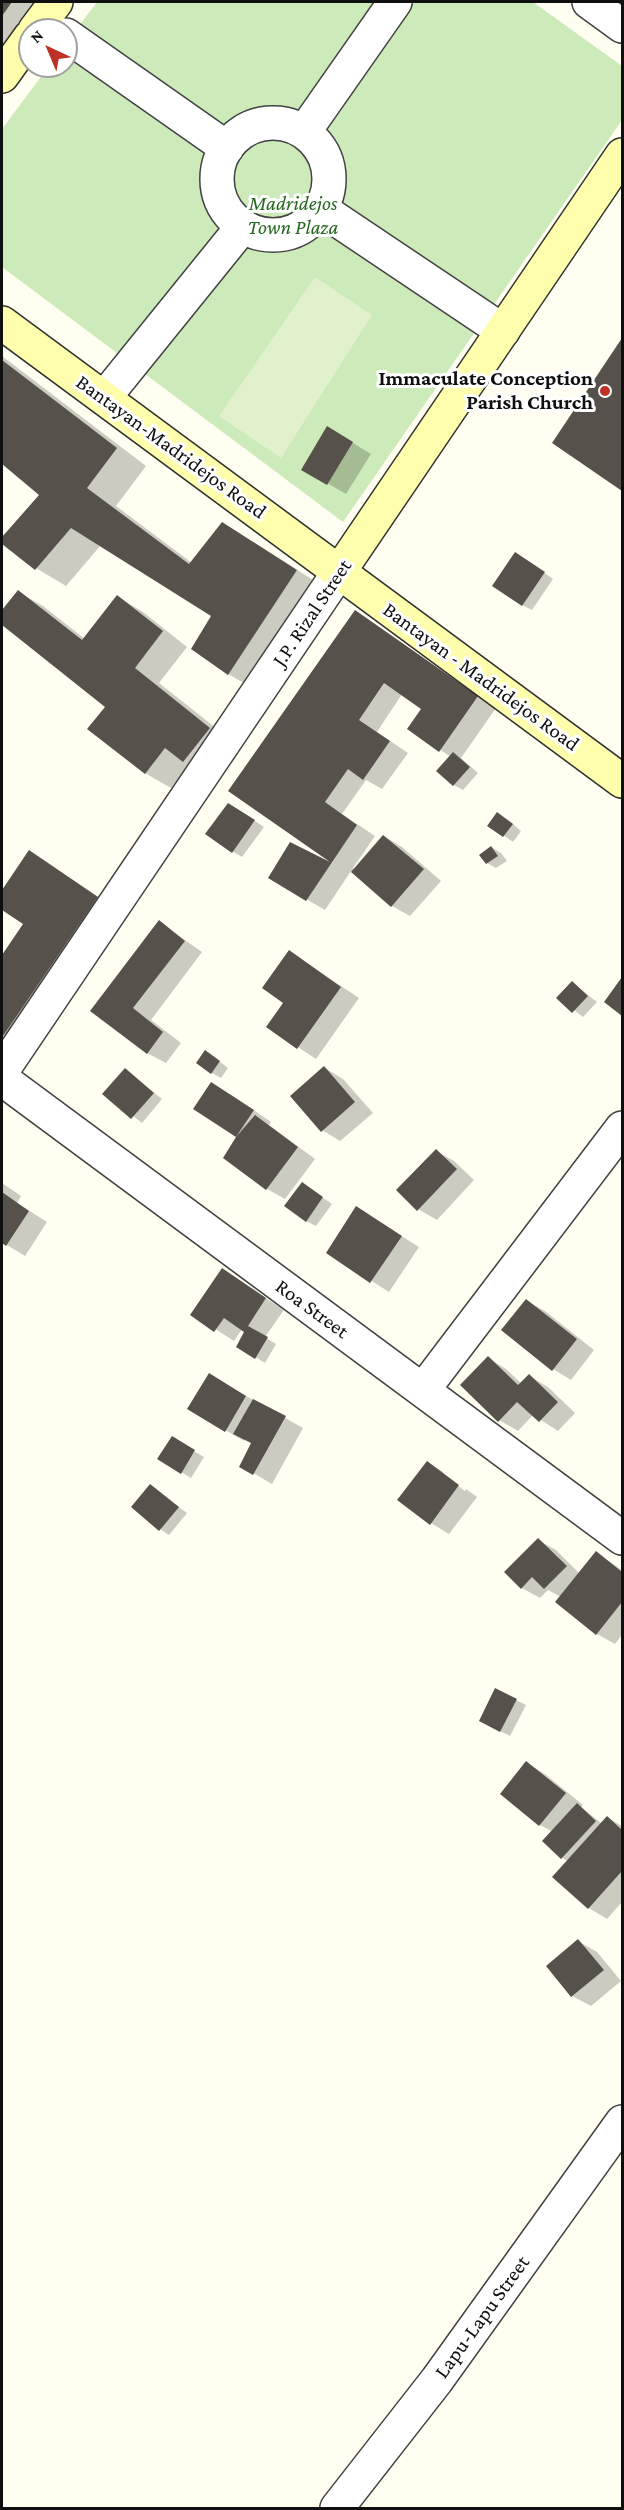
<!DOCTYPE html>
<html>
<head>
<meta charset="utf-8">
<style>
  body { margin:0 }
  #map { position:relative; width:624px; height:2510px; overflow:hidden; background:#fffef1; font-family:"Crimson Pro",serif }
  canvas { display:block }
  .frame { position:absolute; inset:0; border:3px solid #0f0f0f; pointer-events:none }
  .north { position:absolute; left:18px; top:18px; width:60px; height:60px; box-sizing:border-box; background:#fff; border:2px solid #9f9f9f; border-radius:50%; rotate:316deg; font-size:16px; font-weight:700; line-height:24px; text-align:center; color:#0f0f0f }
  .north::after { content:''; display:block; margin:auto; width:21px; height:27px; background:#bf3126; clip-path:polygon(50% 0,100% 100%,50% 72%,0 100%) }
</style>
</head>
<body>
<div id="map">
<canvas width="624" height="2510"></canvas>
<div class="frame"></div>
<div class="north">N</div>
</div>
<script>
const g = document.querySelector('canvas').getContext('2d');
g.lineJoin = 'round';
function fillPath(path, color) { g.fillStyle = color; g.fill(path, 'evenodd'); }
function strokePath(path, color, width, dash) { g.strokeStyle = color; g.lineWidth = width; g.lineCap = dash ? 'butt' : 'round'; g.setLineDash(dash || []); g.stroke(path); }
function write(font, color, halo, rows, align = 'center') {
  g.font = font + ' "Crimson Pro",serif'; g.lineWidth = 6; g.setLineDash([]); g.textBaseline = 'middle'; g.strokeStyle = halo; g.fillStyle = color; for (const [text, x, y, turn = 0] of rows) {
    g.save(); g.translate(x, y); g.rotate((+turn || 0) * Math.PI / 180); g.textAlign = isNaN(turn) ? turn : align; if (halo) g.strokeText(text, 0, 0); g.fillText(text, 0, 0); g.restore();
  }
}
fillPath(new Path2D(`
  M97,2H533L622,66V120L343,522L2,267V129L49,66H66V43Z`), '#cdeaba');
fillPath(new Path2D(`
  M315,277L372,315L281,458L219,416Z`), '#e0f1cc');
fillPath(new Path2D(`
  M2,2H54L2,76Z
  M622,341V489L554,443Z
  M2,356L146,466L116,506L192,563L252,541L327,589L258,691L228,674L213,616L101,545L66,586L36,568L2,542L42,494L2,462Z
  M328,428L371,454L346,494L303,469Z
  M525,559L553,579L532,610L522,605Z
  M18,592L43,606L85,639L118,597L143,612L187,647L159,683L235,743L209,776L189,764L171,788L145,773L107,707L2,623V613Z
  M355,612L496,708L461,758L478,773L463,790L454,785L451,757L409,729L423,709L402,694L377,732L408,753L382,789L366,780L342,814L375,836L353,868L355,870L384,836L402,847L441,881L410,916L392,906L351,871L325,910L270,878L290,844L332,863L333,862L230,791Z
  M238,810L264,827L242,857L232,851Z
  M507,819L521,831L513,842L489,825Z
  M491,847L501,853L507,861L496,868L487,863Z
  M29,852L123,913L29,1049L2,1033V953L3,955L25,924L2,908V892Z
  M159,922L202,952L151,1020L181,1043L166,1063L147,1053L92,1011Z
  M290,952L359,998L316,1059L268,1027L285,1002Z
  M573,983L597,1002L583,1017L559,998Z
  M215,1058L228,1068L221,1078L212,1073Z
  M325,1068L343,1079L373,1113L340,1141L322,1130Z
  M125,1070L162,1099L142,1123L105,1094Z
  M230,1094L271,1122L269,1125L315,1159L285,1199L267,1189L238,1137L195,1108Z
  M436,1151L454,1161L474,1180L437,1220L418,1209Z
  M2,1183L21,1196L17,1203L47,1222L25,1256L2,1242Z
  M303,1184L332,1204L316,1226L306,1221Z
  M357,1208L419,1247L389,1292L328,1253Z
  M222,1270L284,1310L265,1337L276,1344L265,1363L238,1346L246,1332L242,1329L234,1341L192,1314Z
  M527,1301L545,1311L594,1350L571,1380L553,1369Z
  M488,1358L506,1369L522,1384L529,1376L548,1387L575,1413L558,1431L533,1415L518,1431L499,1420Z
  M209,1375L303,1428L272,1484L241,1466L253,1443L245,1439L244,1441L189,1409Z
  M172,1438L204,1457L191,1478L160,1459Z
  M427,1462L443,1472V1475L465,1491L466,1489L477,1497L449,1534L431,1523Z
  M150,1486L187,1513L169,1535L160,1529Z
  M538,1540L556,1550L580,1574L597,1553L622,1570V1635L615,1644L597,1634L561,1597L548,1590L540,1598L522,1588Z
  M496,1690L526,1705L510,1736L490,1726Z
  M527,1763L545,1774L583,1805L581,1807L602,1824L608,1818L622,1826V1902L607,1919L589,1908L554,1877L568,1861L562,1858L553,1832L540,1825Z
  M578,1941L597,1952L621,1981L591,2006L572,1996Z`), '#0003');
fillPath(new Path2D(`
  M2,2H12L2,16Z
  M622,338V491L552,443Z
  M2,360L117,448L87,488L189,564L222,522L297,570L228,675L191,649L211,616L71,528L35,570L2,544V537L39,495L2,464Z
  M327,426L353,442L327,485L301,470Z
  M515,552L545,572L522,606L492,586Z
  M18,590L82,640L117,595L163,631L135,668L210,728L183,762L165,748L145,774L87,729L105,707L2,625V610Z
  M355,610L478,696L439,752L407,729L421,709L384,683L359,720L390,741L363,780L348,769L325,802L357,825L306,901L268,878L290,842L330,862L228,791Z
  M453,752L470,767L453,786L436,771Z
  M228,803L255,820L232,853L205,834Z
  M497,812L513,824L503,837L487,826Z
  M383,835L424,869L391,907L351,872Z
  M491,846L498,856L486,864L479,855Z
  M29,850L98,897L3,1036L2,1035V955L23,924L2,910V890Z
  M159,920L185,941L133,1008L163,1032L147,1054L90,1011Z
  M289,950L341,987L297,1049L266,1027L283,1003L262,988Z
  M622,977V1016L604,1002Z
  M572,981L588,996L572,1013L556,998Z
  M205,1050L220,1061L211,1074L196,1063Z
  M324,1066L355,1102L321,1132L290,1096Z
  M125,1068L154,1093L131,1119L102,1094Z
  M211,1082L254,1110L236,1137L255,1115L298,1147L266,1190L223,1158L236,1137L193,1109Z
  M436,1149L457,1169L417,1211L396,1190Z
  M302,1182L323,1197L306,1222L284,1206Z
  M2,1192L29,1211L6,1246L2,1243Z
  M356,1206L402,1236L370,1283L326,1253Z
  M222,1268L266,1298L248,1326L268,1337L255,1359L236,1347L244,1332L224,1318L214,1332L190,1315Z
  M526,1299L577,1339L552,1371L501,1330Z
  M488,1356L518,1385L529,1374L558,1402L539,1422L517,1402L498,1422L460,1385Z
  M209,1373L246,1396L225,1432L187,1409Z
  M253,1399L286,1416L253,1475L239,1467L251,1443L233,1434Z
  M172,1436L195,1450L181,1474L157,1459Z
  M427,1461L459,1485L430,1525L397,1500Z
  M150,1484L179,1507L159,1531L131,1507Z
  M538,1538L567,1566L544,1589L532,1577L521,1589L504,1572Z
  M596,1551L622,1572V1602L596,1635L555,1602Z
  M495,1688L517,1699L500,1732L479,1721Z
  M526,1761L566,1793L539,1826L500,1794Z
  M577,1803L596,1821L561,1859L542,1841Z
  M607,1816L622,1830V1871L588,1909L552,1877Z
  M578,1939L604,1970L571,1997L546,1966Z`), '#57514b');
const street = new Path2D(`
  M589,2L622,26
  M66,35L227,148
  M217 179a56 56 0 1 1 112 0a56 56 0 1 1-112 0Z
  M304,132L395,2
  M321,209L503,331
  M104,398L243,226
  M2,1071L339,572
  M2,1079L622,1538
  M423,1390L622,1128
  M337,2508L437,2380L622,2122`);
const secondary = new Path2D(`
  M35,30L56,2
  M2,76L30,37
  M2,323L622,781
  M339,572L622,155`);
strokePath(street, '#424242', 36);
strokePath(secondary, '#313131', 36);
strokePath(street, '#fff', 33);
strokePath(secondary, '#fefeac', 33);
for (const [x, y, r, color] of [
  [605,391,6,"#bf3126"]
]) { const dot = new Path2D(); dot.arc(x, y, r, 0, 2 * Math.PI); g.fillStyle = color; g.fill(dot); strokePath(dot, '#fff', 2); }
write('italic 21px', '#25671f', '#fff', [
  ["Madridejos",293,204],
  ["Town Plaza",293,228]
]);
write('bold 21px', '#0f0f0f', '#fff', [
  ["Immaculate Conception",593,379],
  ["Parish Church",593,403]
], 'right');
write('21px', '#0f0f0f', '#fff', [
  ["Bantayan-Madridejos Road",171,447,36],
  ["J.P. Rizal Street",312,613,-56],
  ["Bantayan - Madridejos Road",481,677,36],
  ["Roa Street",312,1309,36],
  ["Lapu-Lapu Street",482,2317,-54]
]);
</script>
</body>
</html>
